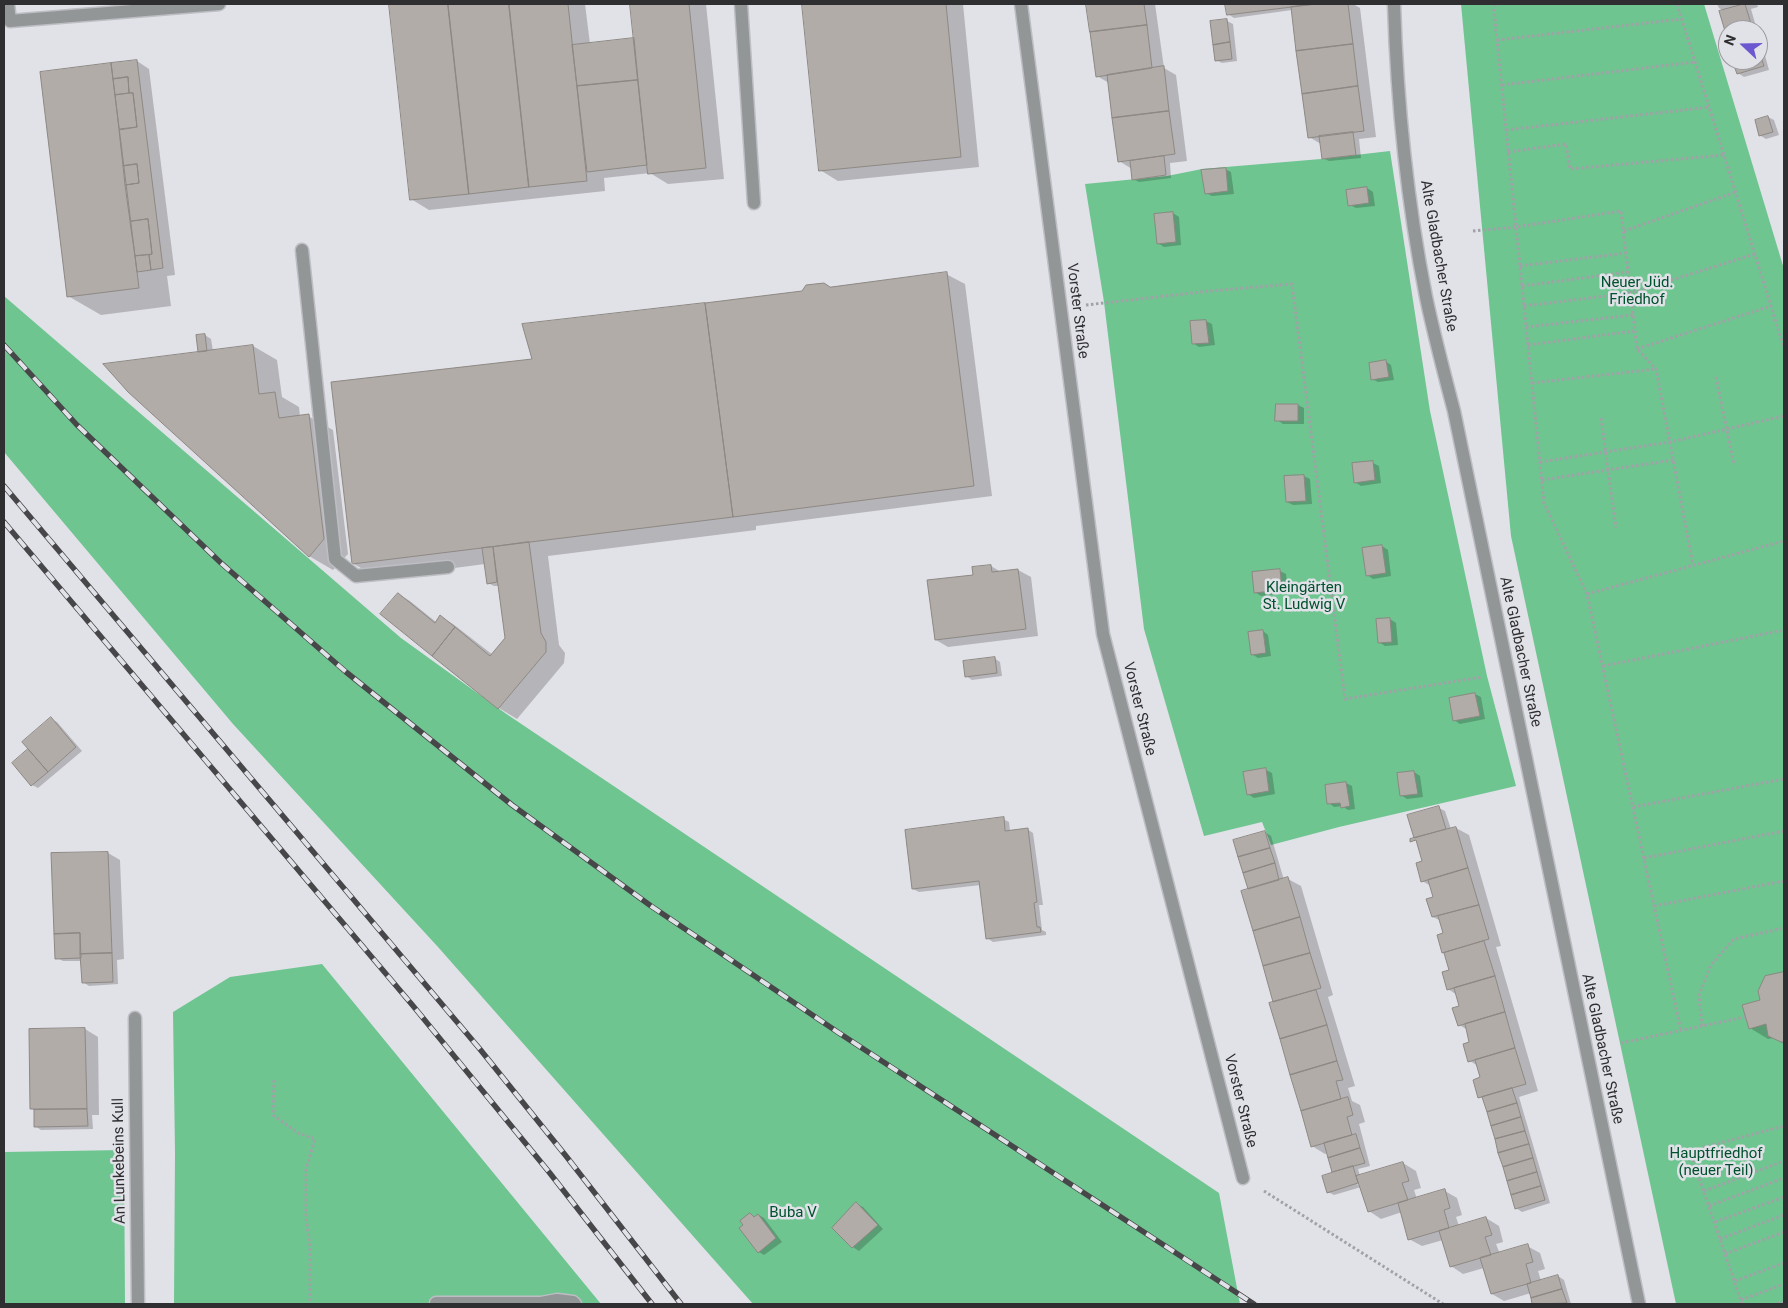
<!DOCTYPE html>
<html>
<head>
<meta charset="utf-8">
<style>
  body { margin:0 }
  #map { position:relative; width:1788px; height:1308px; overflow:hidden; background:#e1e1e8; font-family:Roboto,sans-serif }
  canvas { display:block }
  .frame { position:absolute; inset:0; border:5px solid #2f2f32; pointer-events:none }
  .north { position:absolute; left:1718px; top:20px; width:50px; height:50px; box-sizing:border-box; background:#e1e1e8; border:1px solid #9a9a9f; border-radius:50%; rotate:291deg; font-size:14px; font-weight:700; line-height:20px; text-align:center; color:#2f2f32 }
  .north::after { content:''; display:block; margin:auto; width:18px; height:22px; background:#6b57d0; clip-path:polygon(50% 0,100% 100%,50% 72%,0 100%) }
</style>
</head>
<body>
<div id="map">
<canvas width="1788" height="1308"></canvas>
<div class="frame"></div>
<div class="north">N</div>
</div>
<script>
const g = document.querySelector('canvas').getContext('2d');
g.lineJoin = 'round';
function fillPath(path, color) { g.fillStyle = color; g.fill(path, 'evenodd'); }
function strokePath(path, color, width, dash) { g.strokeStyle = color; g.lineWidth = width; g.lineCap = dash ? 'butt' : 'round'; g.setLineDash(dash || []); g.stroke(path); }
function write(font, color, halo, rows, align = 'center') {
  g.font = font + ' Roboto,sans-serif'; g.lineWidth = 5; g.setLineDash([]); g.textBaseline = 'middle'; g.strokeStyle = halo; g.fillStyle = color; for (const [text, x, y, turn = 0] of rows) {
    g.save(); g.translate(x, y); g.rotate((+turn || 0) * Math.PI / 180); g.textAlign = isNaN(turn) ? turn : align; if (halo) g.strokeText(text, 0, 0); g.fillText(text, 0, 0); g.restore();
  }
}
fillPath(new Path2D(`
  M1461,4H1704L1784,269V1304H1676L1511,536Z
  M1390,151L1430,411L1487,676L1516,786L1339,827L1271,845L1262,822L1204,836L1144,629L1104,302L1085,184L1167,176L1202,169L1321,159Z
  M4,296L401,638L505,713L1219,1193L1240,1304H753L438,947L233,724L4,452Z
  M322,964L601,1304H174L175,1152L173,1012L230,977Z
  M124,1150L125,1304H4V1152Z`), '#6ec590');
fillPath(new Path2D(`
  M390,4H585L590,44L635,41L631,4H706L724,179L668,184L650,173L604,178L605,191L429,210L411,199Z
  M803,4H963L979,167L838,181L820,170Z
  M1088,4H1155L1164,68L1176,75L1187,161L1170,163L1171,178L1139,182L1133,179L1132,169L1119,161L1109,83L1097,76Z
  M1227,4H1353L1360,8L1376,137L1359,139L1361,158L1329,161L1323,158L1321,144L1309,137L1292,10L1234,18L1228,14Z
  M1717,4H1757L1758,7L1751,9L1757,30H1728V39L1724,11L1719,8Z
  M1227,21L1233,24L1237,61L1222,63L1216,60Z
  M1758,40L1761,41L1769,70L1744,77L1738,73L1734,60H1758Z
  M137,61L149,69L175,275L167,276L171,306L101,315L68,296L41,74Z
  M1768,117L1774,120L1779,135L1766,139L1761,136Z
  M1225,169L1231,172L1234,194L1212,196L1206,193Z
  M1367,188L1373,192L1375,206L1356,208L1350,205Z
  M1173,213L1179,217L1181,245L1164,247L1158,243Z
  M946,274L965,284L992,496L756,526V530L548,556L559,645L565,653L564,663L517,719L499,708L398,594L410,601L436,622L441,617L453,624L493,655L506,639L499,586H494L488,583L485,564L378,578L354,564L533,360L830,288Z
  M1206,321L1212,324L1215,345L1199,347L1193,343Z
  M205,335L211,339L213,351L253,346L277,360L282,397L299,407L300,417L308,416L333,430L348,554L333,570L309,556L202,353Z
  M1385,361L1391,365L1394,380L1378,382L1372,379Z
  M1277,405H1298L1304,408V424H1283L1277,420Z
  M1373,463L1379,466L1381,483L1361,486L1355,482Z
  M1304,476L1310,479L1312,504L1293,505L1287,502Z
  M1382,546L1388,550L1391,576L1373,579L1367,575Z
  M991,566L1001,572L1018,570L1031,577L1038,636L948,647L936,640L974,576Z
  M1280,571L1286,574L1288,593L1261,596L1255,592Z
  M1390,619L1396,623L1398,645L1385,646L1379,642Z
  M1263,631L1268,635L1271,656L1258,658L1252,654Z
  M994,658L1000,662L1002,676L972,680L966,676Z
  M1475,694L1481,697L1485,719L1460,724L1454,720Z
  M51,719L57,722L82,751L38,788L32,785L14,763L29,749Z
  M1266,770L1272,773L1275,794L1254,798L1248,794Z
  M1414,772L1420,776L1423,797L1407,799L1401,795Z
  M1346,783L1352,786L1355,809L1348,810L1342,806L1334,807L1329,803Z
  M1439,808L1445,811L1451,829L1456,828L1469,835L1501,946L1496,947L1538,1091L1519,1097L1550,1203L1522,1212L1516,1208L1485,1100L1480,1097L1482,1078L1478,1066L1470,1061L1471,1042L1468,1030L1459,1025L1461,1007L1457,995L1448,989L1451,971L1446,954L1443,953L1444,934L1441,921L1433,917L1434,898L1431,886L1422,881L1424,862L1415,837Z
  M1003,819L1009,822L1010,831L1027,829L1033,833L1043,905H1039L1042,930L1046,932V935L993,942L987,938L981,885L919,892L913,889Z
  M1265,832L1271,836L1284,880L1288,879L1301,886L1333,995L1328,997L1355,1086L1348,1088L1352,1101L1360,1105L1365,1122L1359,1124L1370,1166L1358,1169L1360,1176L1403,1163L1416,1171L1421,1188L1414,1190L1417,1199L1445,1191L1457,1198L1462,1215L1456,1217L1459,1226L1486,1218L1499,1226L1503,1242L1496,1244L1500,1254L1527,1246L1540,1253L1545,1269L1538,1271L1541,1281L1558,1276L1564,1280L1571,1304H1534L1531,1293L1504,1301L1492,1294L1484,1268L1463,1274L1451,1266L1443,1240L1422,1246L1409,1239L1402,1212L1381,1219L1369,1211L1361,1187L1334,1195L1328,1192L1334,1173L1328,1153L1325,1154L1312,1146L1271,1004L1275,1003L1251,890ZM1353,1179L1360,1183V1186L1352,1181Z
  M108,853L120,860L124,959L117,960L118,984L89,986L83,982L82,961H63L57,958Z
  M1784,973V1044L1773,1038L1768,1039L1750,1028L1762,1001L1766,978Z
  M85,1029L98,1037L99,1115H92L93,1129L41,1130L35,1126V1111L32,1109L30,1030Z
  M857,1204L863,1207L883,1229L859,1251L853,1247L834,1228Z
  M759,1215L764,1218L782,1242L764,1255L759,1252L755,1218Z`), '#0003');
const building = new Path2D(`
  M389,4H448L469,194L410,200Z
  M448,4H509L529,187L469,194Z
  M509,4H568L587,181L529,187Z
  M630,4H689L706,168L648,174Z
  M802,4H946L961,157L819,171Z
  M1086,4H1144L1147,25L1090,32Z
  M1225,4H1316L1227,15Z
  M1316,4H1348L1353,44L1296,51L1291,7Z
  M1745,4L1753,30H1728V41L1719,11Z
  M1227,19L1230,42L1213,45L1210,21Z
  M1147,25L1152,68L1096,77L1090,32Z
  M634,38L638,80L577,86L572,45Z
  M1230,42L1232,59L1215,61L1213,45Z
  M1353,44L1358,86L1302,94L1296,51Z
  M1758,47L1764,66L1737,74L1732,60H1758Z
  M137,60L163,268L151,270L149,255L152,254L148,219L130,221L125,185L139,183L137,164L123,166L119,130L137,127L133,93H129L128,77L113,79L111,63Z
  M111,63L139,288L67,297L40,72Z
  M1164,66L1169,111L1112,118L1107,75Z
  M128,77L129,93L115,95L113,79Z
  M638,80L647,165L587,172L577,86Z
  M1358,86L1364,131L1308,138L1302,94Z
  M133,93L137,127L119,129L115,95Z
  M1169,111L1175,154L1118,162L1112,118Z
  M1768,116L1773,132L1759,136L1755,120Z
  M1353,132L1356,155L1322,159L1319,136Z
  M1164,156L1166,175L1132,180L1130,161Z
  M137,164L139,183L125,185L123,166Z
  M1226,168L1228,191L1205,194L1201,170Z
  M1367,187L1369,203L1348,206L1346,190Z
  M1173,212L1176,242L1157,244L1154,214Z
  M148,219L152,254L135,256L130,222Z
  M149,255L151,270L137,272L135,256Z
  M947,272L974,486L733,517L705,303L802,291L806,285L824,283L830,287Z
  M705,303L733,517L352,564L331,382L532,359L522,324Z
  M1206,320L1209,343L1192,344L1190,321Z
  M205,334L207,351L198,352L196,335Z
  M253,345L259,394L275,392L279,418L309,414L324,539L309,557L128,392L103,364Z
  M1386,360L1389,377L1371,380L1369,363Z
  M1276,404H1298V421H1275Z
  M1373,461L1375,480L1354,483L1352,463Z
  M1304,475L1306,501L1286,502L1284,476Z
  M529,542L541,633L546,642V652L498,709L432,656L455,627L490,656L505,638L493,547Z
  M1382,545L1386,573L1366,576L1362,548Z
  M493,547L497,582L487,584L482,548Z
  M991,565L992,572L1018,569L1026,629L935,640L927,580L973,575L972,567Z
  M1280,569L1282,590L1254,593L1252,572Z
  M398,593L435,623L440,615L455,627L432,656L380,614Z
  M1390,618L1392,642L1378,643L1376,619Z
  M1263,630L1266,653L1251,655L1248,632Z
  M995,657L997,673L965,677L963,661Z
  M1475,693L1480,716L1453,721L1449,698Z
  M51,717L76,747L48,772L22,742Z
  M28,749L48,772L31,786L12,763Z
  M1266,768L1269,791L1247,795L1243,772Z
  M1414,771L1418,794L1400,796L1397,773Z
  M1346,782L1350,806L1341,808L1340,803L1327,804L1325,785Z
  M1439,806L1446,829L1414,838L1407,815Z
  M1004,817L1005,831L1028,828L1037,902L1034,903L1037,927H1040L1041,932L986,939L979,881L912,889L905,830Z
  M1456,827L1468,868L1421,882L1416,863L1422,861L1416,840L1410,842V839Z
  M1265,831L1270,848L1238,857L1233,840Z
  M1270,848L1275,863L1243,873L1238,857Z
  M108,852L112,953L80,954V933L54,934L51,853Z
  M1275,863L1279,880L1248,889L1243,873Z
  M1468,868L1479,905L1432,917L1426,899L1433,897L1428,880Z
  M1288,877L1300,917L1253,931L1241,891Z
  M1479,905L1489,939L1442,953L1437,935L1443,933L1438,916Z
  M1300,917L1310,953L1263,966L1253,931Z
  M80,933L81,958L55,959L54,934Z
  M1484,941L1495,976L1447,990L1442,972L1449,970L1444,953Z
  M112,953L113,982L82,983L80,954Z
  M1310,953L1321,988L1273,1002L1263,966Z
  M1784,972V1042H1781L1768,1036L1766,1024L1749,1029L1742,1005L1760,1000L1758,991L1765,976Z
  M1495,976L1505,1012L1458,1026L1452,1008L1459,1006L1454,988Z
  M1316,990L1327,1025L1280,1039L1269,1003Z
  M1505,1012L1515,1048L1468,1062L1463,1044L1469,1042L1465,1024Z
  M1327,1025L1337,1061L1290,1075L1280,1039Z
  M85,1028L87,1109H30L29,1029Z
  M1515,1048L1526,1084L1478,1098L1473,1080L1480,1077L1475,1060Z
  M1337,1061L1343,1080L1336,1081L1341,1099L1301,1111L1290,1075Z
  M1512,1088L1517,1103L1487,1112L1482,1097Z
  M1348,1097L1353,1115L1347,1117L1352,1135L1311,1147L1301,1111Z
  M1517,1103L1521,1117L1491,1126L1487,1112Z
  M87,1109L88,1126L34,1127V1110Z
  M1521,1117L1525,1131L1495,1139L1491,1126Z
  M1525,1131L1529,1144L1498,1153L1495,1139Z
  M1356,1134L1360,1148L1328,1158L1324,1143Z
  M1529,1144L1533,1158L1503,1167L1498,1153Z
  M1360,1148L1365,1163L1332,1172L1328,1158Z
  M1533,1158L1537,1172L1507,1181L1503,1167Z
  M1403,1162L1409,1181L1402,1183L1408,1200L1368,1212L1356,1176Z
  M1353,1166L1358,1183L1327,1193L1322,1176Z
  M1537,1172L1541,1186L1511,1195L1507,1181Z
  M1541,1186L1545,1200L1515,1209L1511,1195Z
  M1445,1189L1450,1208L1444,1210L1449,1228L1408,1240L1398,1203Z
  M856,1202L878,1225L852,1248L832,1228Z
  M750,1213L754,1217L758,1214L776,1238L758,1253L739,1228L743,1225L740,1221Z
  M1486,1217L1492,1235L1485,1237L1491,1255L1450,1267L1439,1231Z
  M1528,1244L1533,1262L1526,1264L1531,1283L1491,1294L1480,1258Z
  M1558,1275L1562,1289L1531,1298L1527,1284Z
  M1562,1289L1567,1303L1532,1304L1531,1298Z`);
fillPath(building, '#b1aca7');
strokePath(building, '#8d8883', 1);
const minor = new Path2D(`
  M8,4L10,21L219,4
  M741,4L754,203
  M1021,4L1103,634L1243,1178
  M1394,4C1397,102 1407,201 1426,297C1434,335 1444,373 1454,411L1639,1304
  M302,250L335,559L356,576L448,567
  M135,1018L138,1304
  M436,1303H541L557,1300L573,1302L575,1304`);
strokePath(minor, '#bdbdc4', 15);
strokePath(new Path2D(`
  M1495,4L1494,10L1544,503L1587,594L1681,1031
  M1677,4L1784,348
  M1497,40L1682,19
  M1502,85L1695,62
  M1506,130L1710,107
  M1508,152L1566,144L1570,169L1724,155
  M1473,231L1516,227L1621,211L1637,349L1656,369L1693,565
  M1624,231L1736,192
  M1520,266L1626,253
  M1522,286L1628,272
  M1086,305L1210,291L1292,284L1345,699L1482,677
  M1524,306L1630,293L1755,254
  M1526,327L1633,315
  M1528,345L1634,331
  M1637,349L1771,306
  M1716,377L1734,465
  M1532,383L1656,369
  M1601,418L1616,528
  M1540,462L1670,442L1784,416
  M1542,480L1673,460
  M1587,594L1784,541
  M1603,666L1784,630
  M1633,807L1784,779
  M1644,858L1784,831
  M1654,906L1784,881
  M1702,1026L1699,995L1711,965L1734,939L1784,928
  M1621,1043L1745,1017
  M274,1080L273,1115L298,1133L315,1139L306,1169V1217L310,1246V1304
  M1264,1191L1443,1304
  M1704,1191L1784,1161
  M1709,1206L1784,1178
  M1715,1222L1784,1197
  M1720,1239L1784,1215
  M1725,1254L1784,1232
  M1735,1281L1784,1263
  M1741,1300L1784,1284
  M1742,1304L1690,1151L1784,1126
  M1777,1304L1784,1302`), '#a1a1a7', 3, [2.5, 2.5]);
strokePath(minor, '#939696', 12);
const rail = new Path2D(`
  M4,345L77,425L221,563L346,672L512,805L651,906L839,1033L1254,1304
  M4,486L479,1048L566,1156L681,1304
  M4,522L414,1007L549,1172L652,1304`);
strokePath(rail, '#47474a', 5.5);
strokePath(rail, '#e1e1e8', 4, [11]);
write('15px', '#2f2f32', '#e1e1e8', [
  ["Alte Gladbacher Straße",1438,256,80],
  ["Vorster Straße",1077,311,83],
  ["Alte Gladbacher Straße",1520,652,78],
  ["Vorster Straße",1139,709,76],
  ["Alte Gladbacher Straße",1602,1049,78],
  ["Vorster Straße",1240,1101,76],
  ["An Lunkebeins Kull",120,1161,-91]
]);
write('15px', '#00512d', '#e1e1e8', [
  ["Neuer Jüd.",1637,283],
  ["Friedhof",1637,300],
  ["Kleingärten",1304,588],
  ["St. Ludwig V",1304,605],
  ["Hauptfriedhof",1716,1154],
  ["(neuer Teil)",1716,1171],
  ["Buba V",793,1213]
]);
</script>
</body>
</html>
